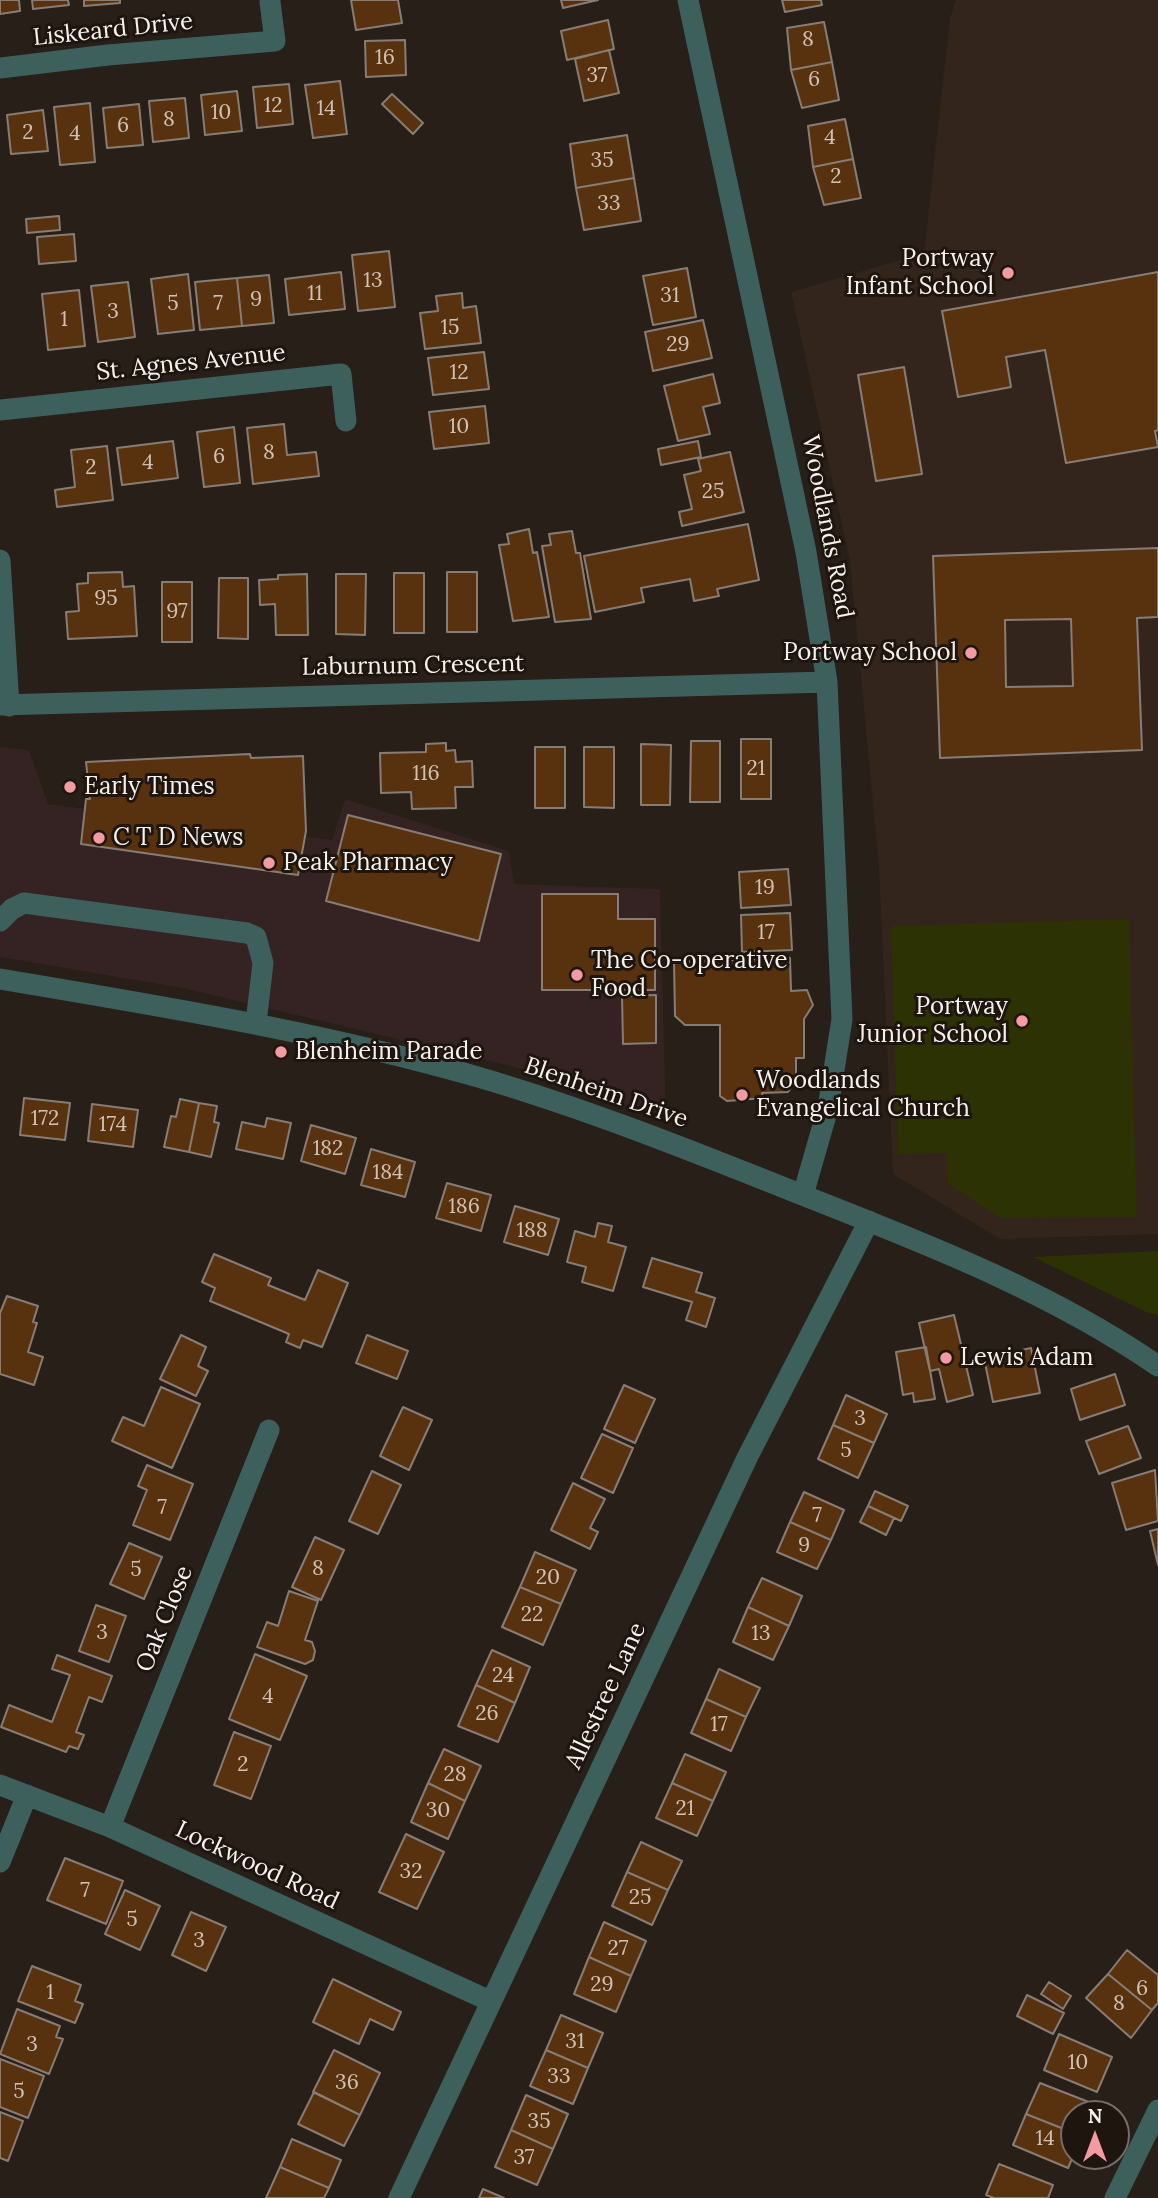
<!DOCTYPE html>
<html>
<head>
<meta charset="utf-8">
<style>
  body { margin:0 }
  #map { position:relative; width:1158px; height:2198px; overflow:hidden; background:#271f18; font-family:Lora,serif }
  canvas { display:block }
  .north { position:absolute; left:1060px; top:2100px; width:70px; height:70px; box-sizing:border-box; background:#1e150f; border:2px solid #756d68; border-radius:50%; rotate:0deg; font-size:19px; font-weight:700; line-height:28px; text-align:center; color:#f7f1ed }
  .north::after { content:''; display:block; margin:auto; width:24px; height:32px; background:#f49aa2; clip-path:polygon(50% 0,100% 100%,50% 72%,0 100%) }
</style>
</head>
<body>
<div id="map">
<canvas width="1158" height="2198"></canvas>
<div class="north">N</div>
</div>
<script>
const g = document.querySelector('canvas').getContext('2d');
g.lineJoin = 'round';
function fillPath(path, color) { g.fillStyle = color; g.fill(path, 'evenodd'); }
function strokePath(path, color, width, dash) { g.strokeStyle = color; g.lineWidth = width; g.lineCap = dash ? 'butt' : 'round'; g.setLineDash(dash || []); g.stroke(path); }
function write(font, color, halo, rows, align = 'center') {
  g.font = font + ' Lora,serif'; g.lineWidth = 6; g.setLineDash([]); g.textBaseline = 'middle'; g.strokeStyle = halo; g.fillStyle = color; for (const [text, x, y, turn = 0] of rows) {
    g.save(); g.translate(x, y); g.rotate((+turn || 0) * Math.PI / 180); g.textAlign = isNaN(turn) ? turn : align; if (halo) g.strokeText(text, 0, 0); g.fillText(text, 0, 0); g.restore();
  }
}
fillPath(new Path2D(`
  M0,747L29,750L48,804L332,840L345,799L509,851L514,884L660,889L666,1120L527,1070L183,988L0,957Z`), '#352222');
fillPath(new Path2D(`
  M956,0H1158V1234L1000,1239L893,1174L879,868L850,561L791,292L924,253L950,18Z`), '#33251b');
fillPath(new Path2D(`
  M1129,919L1137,1217L1001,1218L948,1184L947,1153L898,1154L891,926Z
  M1158,1251V1315L1146,1312L1033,1257Z`), '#2c3203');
const building = new Path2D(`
  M0,0H19L20,11L0,14Z
  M32,0H68L69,5L33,9Z
  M84,0H120V3L84,6Z
  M351,0H398L402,23L356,30Z
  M561,0H598L563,8Z
  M782,0H821L822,5L785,12Z
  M608,20L614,49L567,60L561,31Z
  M824,22L832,62L791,70L787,28Z
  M405,40L406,75L366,77L365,41Z
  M609,50L619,93L584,101L575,59Z
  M832,62L839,100L802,108L791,70Z
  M340,81L347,134L313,138L305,85Z
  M289,84L293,124L257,128L253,87Z
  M237,91L242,131L205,135L201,95Z
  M392,94L423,123L413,134L382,104Z
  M185,98L189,138L153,142L149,101Z
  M90,103L95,162L60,165L54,107Z
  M139,104L143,145L107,148L103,108Z
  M43,110L48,151L11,154L7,115Z
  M845,119L853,159L813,167L808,126Z
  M627,135L634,178L576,188L570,144Z
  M853,159L861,198L824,205L813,167Z
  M634,178L641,221L584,230L576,188Z
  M59,216L60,230L27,233L26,219Z
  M74,234L76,261L39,264L37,237Z
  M389,251L395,307L358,311L352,255Z
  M687,268L696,317L653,325L643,276Z
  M341,272L345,309L289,315L285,279Z
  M1158,272V430L1155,431L1158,447L1066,463L1045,350L1006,357L1011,387L958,397L942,311Z
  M188,274L194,330L158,334L151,279Z
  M269,275L274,323L242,326L237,278Z
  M237,278L242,326L200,330L195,282Z
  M128,282L135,337L98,342L91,286Z
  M79,290L85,346L48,350L42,294Z
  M462,293L463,308L476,306L481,343L425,349L420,313L438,311L436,296Z
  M703,320L712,358L653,371L645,332Z
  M484,352L489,389L433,395L428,358Z
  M904,367L922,474L876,481L858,375Z
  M713,374L720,403L703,407L710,434L678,441L664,386Z
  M485,406L489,443L434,449L429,412Z
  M284,424L287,455L316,452L319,476L253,484L247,428Z
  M234,427L240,483L204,487L197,432Z
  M173,441L178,478L122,485L117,448Z
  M698,441L701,457L661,465L658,449Z
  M107,446L113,500L57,507L55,490L75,487L71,450Z
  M730,452L744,512L682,526L679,512L692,509L684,475L701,471L698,459Z
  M748,524L759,580L717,589L719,596L694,601L690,579L641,588L644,602L595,612L584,556Z
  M529,529L533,553L537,552L549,617L513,621L499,545L509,544L507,534Z
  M572,531L576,553H580L591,619L555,622L542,546L551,545L549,534Z
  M1158,548V617L1137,618L1142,750L940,758L933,556ZM1071,619L1073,686L1006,687L1005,620Z
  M122,572L123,587L134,586L137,636L68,639L66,612L79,611L77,584L88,583V573Z
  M447,572H477V632H447Z
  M394,573H424V633H394Z
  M307,574L308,635H276L275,604L260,605L259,580L278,579V575Z
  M336,574H366L365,635L336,634Z
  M219,578H248V639L218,638Z
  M162,582H192V642H162Z
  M741,739H771V799H741Z
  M691,741H720V802H690Z
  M446,743V751L455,750L456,762L472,761L473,787H455L456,808L412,809L411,792L381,793L380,753L426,752V744Z
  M641,744L671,745L670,805H641Z
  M535,747H565V808H535Z
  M584,747H614V808L584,807Z
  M250,754L251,758L303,756L306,831L298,875L81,844L86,799H90L86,762Z
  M348,815L501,854L479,941L326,901Z
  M788,869L791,905L741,908L739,872Z
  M542,894H618V919H655V990H542Z
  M790,913L792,950L742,952L741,915Z
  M790,958L791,991L807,990L813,1005L804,1019V1058H796V1081L788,1092L762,1093L763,1098L727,1101L720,1096V1025H685L675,1016L674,962Z
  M656,995V1043L623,1044L622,996Z
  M24,1098L70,1103L65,1140L20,1135Z
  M180,1099L199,1103L189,1152L164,1147L171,1116L176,1117Z
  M199,1103L217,1106L214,1122L219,1123L211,1157L189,1152Z
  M92,1104L138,1110L133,1147L88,1141Z
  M267,1118L291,1123L283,1159L236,1149L242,1122L265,1127Z
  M311,1125L356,1138L345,1174L301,1161Z
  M371,1149L415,1162L405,1197L361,1185Z
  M447,1183L491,1195L481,1231L436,1218Z
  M515,1206L559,1219L548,1255L504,1242Z
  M598,1223L612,1226L608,1242L626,1247L613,1291L582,1282L586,1267L567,1262L575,1231L595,1237Z
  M214,1254L271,1278L268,1285L305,1300L318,1270L348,1283L322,1347L303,1340L300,1348L286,1342L289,1334L210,1301L215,1288L202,1282Z
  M652,1258L702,1273L696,1292L715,1298L706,1327L686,1320L692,1302L643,1287Z
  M7,1296L38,1306L33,1322L37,1323L28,1352L43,1357L34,1385L0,1374V1313Z
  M954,1315L973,1395L947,1402L939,1369L930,1371L919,1323Z
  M181,1335L206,1347L198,1366L208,1371L196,1396L160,1379Z
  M367,1335L408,1351L397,1379L356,1363Z
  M926,1347L935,1399L914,1402L913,1393L903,1395L896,1352Z
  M1031,1348L1040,1393L993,1402L984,1358Z
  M1115,1374L1125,1405L1080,1420L1071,1389Z
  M624,1385L655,1399L635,1443L604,1429Z
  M161,1387L200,1404L172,1468L112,1441L123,1417L144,1426Z
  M846,1395L887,1414L874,1443L833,1425Z
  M403,1407L432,1420L409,1470L380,1456Z
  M833,1425L874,1443L858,1478L818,1459Z
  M1128,1426L1141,1458L1099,1474L1086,1441Z
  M602,1434L633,1448L613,1493L581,1478Z
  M147,1465L193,1484L170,1540L133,1525L147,1490L138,1486Z
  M1155,1470L1158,1521L1126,1530L1112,1483Z
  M372,1471L401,1485L378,1534L349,1521Z
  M573,1483L605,1499L590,1528L598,1532L590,1549L551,1530Z
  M875,1491L908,1506L901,1521L868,1506Z
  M804,1492L844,1510L831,1540L790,1522Z
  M868,1506L894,1518L886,1535L860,1522Z
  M790,1522L831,1540L817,1569L777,1552Z
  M1158,1529V1565L1150,1531Z
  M315,1537L344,1550L321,1600L292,1587Z
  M129,1543L162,1557L144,1599L110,1584Z
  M535,1552L576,1570L561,1604L520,1587Z
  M762,1578L802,1596L789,1626L748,1607Z
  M520,1587L561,1604L543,1645L502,1627Z
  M289,1591L318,1601L305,1640L312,1642L315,1651L313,1660L305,1664L257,1647L267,1622L278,1626Z
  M96,1605L126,1616L109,1662L79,1651Z
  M748,1607L789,1626L773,1660L733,1642Z
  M492,1650L530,1667L515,1703L476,1685Z
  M255,1654L307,1676L280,1740L229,1719Z
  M57,1655L112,1676L102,1702L89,1697L76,1732L84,1735L78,1749L69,1746L66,1752L1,1727L9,1705L52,1722L70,1675L52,1669Z
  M719,1669L760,1688L746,1717L706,1699Z
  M476,1685L515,1703L498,1742L458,1726Z
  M706,1699L746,1717L731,1751L691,1733Z
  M234,1732L271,1746L251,1799L214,1785Z
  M444,1749L481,1766L465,1801L428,1783Z
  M685,1754L726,1772L713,1801L672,1783Z
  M428,1783L465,1801L448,1839L411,1822Z
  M672,1783L713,1801L697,1836L656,1818Z
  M406,1834L444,1852L417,1909L379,1892Z
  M641,1842L682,1861L668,1890L627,1872Z
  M65,1858L123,1881L106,1924L47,1900Z
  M627,1872L668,1890L652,1925L612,1906Z
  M125,1890L160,1906L140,1950L105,1934Z
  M191,1912L226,1927L206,1971L172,1955Z
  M604,1922L646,1941L631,1976L589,1957Z
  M1127,1950L1158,1975V2003L1152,2010L1108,1974Z
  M589,1957L631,1976L616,2012L574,1994Z
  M32,1966L81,1985L75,2001L83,2004L75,2023L18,2001Z
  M1108,1974L1152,2010L1131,2038L1086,1998Z
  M333,1979L401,2012L393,2030L370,2019L359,2044L313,2022Z
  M1049,1982L1071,1996L1063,2009L1041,1994Z
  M1027,1995L1064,2013L1053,2034L1017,2016Z
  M17,2009L60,2026L56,2037L63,2039L49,2074L0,2054Z
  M561,2015L603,2033L588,2068L546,2050Z
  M1059,2034L1112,2057L1097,2092L1044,2070Z
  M334,2050L380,2073L360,2115L313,2092Z
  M546,2050L588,2068L573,2104L530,2086Z
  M0,2059L44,2076L28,2118L0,2107Z
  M1040,2083L1094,2104L1090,2114H1074V2133L1026,2114Z
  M314,2092L360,2115L344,2146L298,2124Z
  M526,2095L568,2114L553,2149L511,2130Z
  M0,2112L23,2121L8,2161L0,2158Z
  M1026,2114L1074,2133V2154L1068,2168L1013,2145Z
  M511,2130L553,2149L537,2185L495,2167Z
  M292,2139L341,2160L329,2188L280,2167Z
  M999,2164L1053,2185L1048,2198H994L986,2195Z
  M280,2167L329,2188L324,2198H266Z
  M483,2189L504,2198H479Z`);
fillPath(building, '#58320f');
strokePath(building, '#877d75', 2);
strokePath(new Path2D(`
  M688,0L806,552L827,682L842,1019L828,1108L803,1195
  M0,68L108,55L275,41L270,2
  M0,410L341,374L346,421
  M0,560L9,706
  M0,705L827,682
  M0,921L12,909L24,903L247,933L256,937L263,963L256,1023
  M0,979C161,1006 321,1032 478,1077C594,1111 707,1157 820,1202C937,1248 1055,1295 1158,1366
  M0,1785L110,1827L490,2001
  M110,1827L269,1430
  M0,1862L27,1795
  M399,2198L748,1456L869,1221
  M1115,2198L1158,2110`), '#3d605c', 21);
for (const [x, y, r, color] of [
  [1008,273,7,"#f49aa2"],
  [971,653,7,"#f49aa2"],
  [70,787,7,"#f49aa2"],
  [99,838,7,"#f49aa2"],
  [269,863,7,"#f49aa2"],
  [577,975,7,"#f49aa2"],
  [1022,1021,7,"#f49aa2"],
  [281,1052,7,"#f49aa2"],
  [742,1095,7,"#f49aa2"],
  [946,1358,7,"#f49aa2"]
]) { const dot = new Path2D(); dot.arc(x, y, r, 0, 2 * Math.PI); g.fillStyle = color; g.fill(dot); strokePath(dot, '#1e150f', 2.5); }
write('21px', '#cfc1b6', null, [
  ["8",808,40],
  ["16",385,58],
  ["37",597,76],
  ["6",814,80],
  ["12",273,106],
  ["14",326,109],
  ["10",221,113],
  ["8",169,120],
  ["6",123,126],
  ["2",28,133],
  ["4",75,134],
  ["4",830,138],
  ["35",602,161],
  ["2",836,177],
  ["33",609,204],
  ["13",373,281],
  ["11",315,294],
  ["31",670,296],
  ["9",256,300],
  ["5",173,304],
  ["7",218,304],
  ["3",113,312],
  ["1",64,320],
  ["15",450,328],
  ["29",678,345],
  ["12",459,373],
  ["10",459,427],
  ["8",269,453],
  ["6",219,457],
  ["4",148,463],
  ["2",91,468],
  ["25",713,492],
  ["95",106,599],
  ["97",177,612],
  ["21",756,769],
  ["116",426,774],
  ["19",765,888],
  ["17",766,933],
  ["172",45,1119],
  ["174",113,1125],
  ["182",328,1149],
  ["184",388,1173],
  ["186",464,1207],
  ["188",532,1231],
  ["3",860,1419],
  ["5",846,1451],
  ["7",162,1508],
  ["7",817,1516],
  ["9",804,1546],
  ["8",318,1569],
  ["5",136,1570],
  ["20",548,1578],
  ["22",532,1615],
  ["3",102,1633],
  ["13",761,1634],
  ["24",503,1676],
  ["4",268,1697],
  ["26",487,1714],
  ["17",719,1725],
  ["2",243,1765],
  ["28",455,1775],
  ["21",685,1809],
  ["30",438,1811],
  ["32",411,1872],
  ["7",85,1891],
  ["25",640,1898],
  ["5",132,1920],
  ["3",199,1941],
  ["27",618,1949],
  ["29",602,1985],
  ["6",1142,1989],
  ["1",50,1993],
  ["8",1119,2004],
  ["31",575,2042],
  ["3",32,2045],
  ["10",1078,2063],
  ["33",559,2077],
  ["36",347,2083],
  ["5",19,2092],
  ["35",539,2122],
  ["14",1045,2139],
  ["37",524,2158]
]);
write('24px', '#f7f1ed', '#1e150f', [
  ["Liskeard Drive",113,30,-6],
  ["St. Agnes Avenue",191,363,-6],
  ["Woodlands Road",827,527,79],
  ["Laburnum Crescent",413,666,-1],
  ["Blenheim Drive",606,1093,19],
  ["Oak Close",165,1619,-68],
  ["Allestree Lane",606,1696,-65],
  ["Lockwood Road",257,1866,25]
]);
write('24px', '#f7f1ed', '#1e150f', [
  ["Portway",994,259,"right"],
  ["Infant School",994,287,"right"],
  ["Portway School",957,653,"right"],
  ["Early Times",84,787],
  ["C T D News",113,838],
  ["Peak Pharmacy",283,863],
  ["The Co-operative",591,961],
  ["Food",591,989],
  ["Portway",1008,1007,"right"],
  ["Junior School",1008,1035,"right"],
  ["Blenheim Parade",295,1052],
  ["Woodlands",756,1081],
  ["Evangelical Church",756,1109],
  ["Lewis Adam",960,1358]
], 'left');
</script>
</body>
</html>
